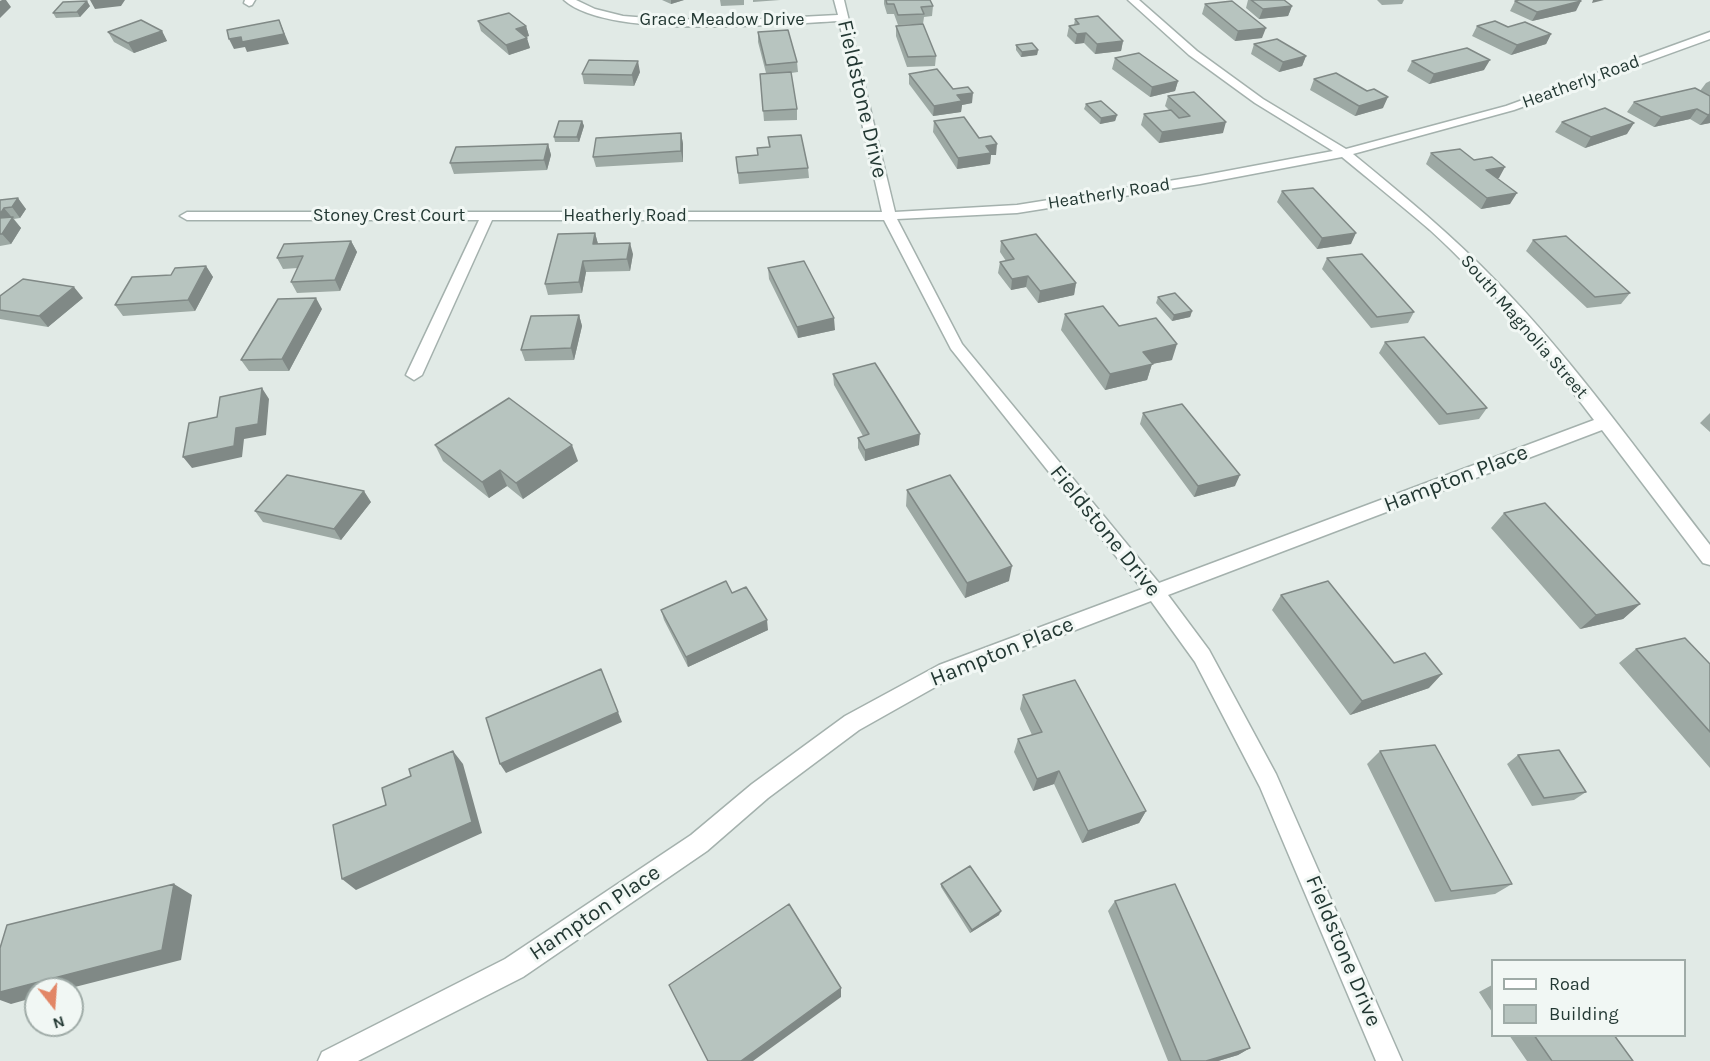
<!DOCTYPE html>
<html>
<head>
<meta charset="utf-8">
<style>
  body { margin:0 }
  #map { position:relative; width:1710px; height:1061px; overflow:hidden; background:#e1eae6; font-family:Karla,sans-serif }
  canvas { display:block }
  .legend { position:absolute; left:1491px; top:959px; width:195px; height:78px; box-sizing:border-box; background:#f1f7f4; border:2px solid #9faba7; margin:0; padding:8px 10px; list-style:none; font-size:18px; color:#233833 }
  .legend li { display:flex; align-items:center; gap:12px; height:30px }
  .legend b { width:30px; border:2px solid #9faba7 }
  .north { position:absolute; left:24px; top:977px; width:60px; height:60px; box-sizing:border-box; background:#f1f7f4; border:2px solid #9faba7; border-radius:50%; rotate:163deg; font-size:16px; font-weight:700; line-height:24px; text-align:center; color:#233833 }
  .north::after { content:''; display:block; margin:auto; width:21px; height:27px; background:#e28666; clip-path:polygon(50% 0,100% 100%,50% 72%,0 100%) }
</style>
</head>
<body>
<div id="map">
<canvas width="1710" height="1061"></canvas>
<ul class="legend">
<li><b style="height:8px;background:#fff"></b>Road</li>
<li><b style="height:16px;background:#b7c4bf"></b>Building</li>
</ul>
<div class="north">N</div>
</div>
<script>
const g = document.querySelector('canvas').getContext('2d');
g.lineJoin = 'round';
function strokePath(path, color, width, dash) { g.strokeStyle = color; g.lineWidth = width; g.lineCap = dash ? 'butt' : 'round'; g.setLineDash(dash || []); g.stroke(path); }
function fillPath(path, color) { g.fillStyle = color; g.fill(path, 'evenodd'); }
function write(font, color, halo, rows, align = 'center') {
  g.font = font + ' Karla,sans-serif'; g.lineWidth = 6; g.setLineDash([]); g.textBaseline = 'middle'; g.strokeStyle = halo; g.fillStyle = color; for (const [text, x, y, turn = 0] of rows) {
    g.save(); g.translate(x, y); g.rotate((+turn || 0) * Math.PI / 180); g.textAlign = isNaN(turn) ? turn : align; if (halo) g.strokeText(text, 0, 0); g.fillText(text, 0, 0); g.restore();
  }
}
const minor = new Path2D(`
  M245,0H255L252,5L249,6L244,3Z
  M564,0H576L595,9L623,16L660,19L742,20L838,15L834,0H844L895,212L1017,205L1200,176L1333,151L1255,103L1189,55L1128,0H1139L1197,51L1263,99L1346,149L1506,106L1710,32V39L1514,110L1353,154C1403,195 1452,235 1497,282C1575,362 1641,456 1710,545V565L1703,563L1602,430L1168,595L1209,650L1276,774L1402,1061H1376L1260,787L1195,662L1151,601L953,677L859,730L768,798L707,851L523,977L358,1061H318L322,1052L505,959L691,835L752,784L845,716L939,665L1142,589L951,349L884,220H492L422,375L414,380L406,375L479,220H187L180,216L187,212H882L839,21C779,24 608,40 564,0ZM1342,157C1371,181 1401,205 1430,230C1492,286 1544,354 1594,420L1159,583L962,344L897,219L1017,213L1200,184Z`);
strokePath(minor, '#a4b1ad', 3);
fillPath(minor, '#fff');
fillPath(new Path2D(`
  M662,0H684L671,4Z
  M720,0H744V5L721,6Z
  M753,0H780L753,2Z
  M884,0H930L933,6L932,16L924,17L923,24L898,25L894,14H887L884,4Z
  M1248,0H1284L1292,6L1288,16L1259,19L1246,8Z
  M1377,0H1404L1402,4L1382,5Z
  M1515,1L1576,11L1532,21L1510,11Z
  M1205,4L1262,38L1235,41L1202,14Z
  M90,6L80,17L56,18L53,13Z
  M1075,19L1123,41L1121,51L1095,54L1084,43L1075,44L1067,36L1069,26L1074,25Z
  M478,21L526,26L529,36L526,37L530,48L509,55L481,31Z
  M896,26L936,56L935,66L907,67L896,36Z
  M1477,26L1508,27L1551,34L1546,44L1511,55L1472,36Z
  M162,31L167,41L134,53L114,42L108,32Z
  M758,32L797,62L798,72L791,73L797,109V120L764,121L760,74L766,73L758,42Z
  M1254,44L1306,56L1302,66L1279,72L1251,54Z
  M1016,45L1038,50L1037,55L1021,57L1016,50Z
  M1115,58L1178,81L1175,91L1150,97L1112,69Z
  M1412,61L1484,70L1429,84L1407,71Z
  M640,72L634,86L584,84L582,74Z
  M909,74L972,103L962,105L961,112L933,116L909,84Z
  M1314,79L1383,108L1355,116L1310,90Z
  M1710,81V123L1700,125L1690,119L1654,127L1627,112L1634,102L1700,91L1706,83Z
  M1168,96L1223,133L1159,143L1141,125L1144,114L1169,110L1165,106Z
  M1086,104L1117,115L1115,121L1100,124L1084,109Z
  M582,121L584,126L579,142H555L554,137Z
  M934,121L979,138L996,155H991L990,164L957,169L933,132Z
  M1562,122L1627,134L1585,148L1555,132Z
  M681,133L683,144V162L596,167L593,157Z
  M768,137L808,168L809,178L739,184L736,157L758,155L769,147Z
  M548,144L551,155L547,170L454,174L450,163Z
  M1431,153L1499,178H1497L1510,204L1481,209L1426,164Z
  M1282,191L1351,244L1317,249L1277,202Z
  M0,200L26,209L20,218L14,219L21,228L11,244L0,246Z
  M595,233L598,244L633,254L630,271L586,272L582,293L548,295L545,284Z
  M1533,240L1630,293L1621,304L1587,308L1526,251Z
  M351,241L357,252L340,291L297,293L291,282L298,268L283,269L277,258Z
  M1001,241L1076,283L1074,295L1038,303L1026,287L1011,290L998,273L1000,262L1006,261L1000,252Z
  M1327,258L1414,312L1408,323L1371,328L1322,269Z
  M206,266L213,277L195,311L123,316L115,305L171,275Z
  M768,268L835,330L798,338L769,279Z
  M0,296L83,298L48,327L0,319Z
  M1158,297L1192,311L1190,317L1172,321L1156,303Z
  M322,309L289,371H249L241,360Z
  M1065,314L1119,326L1172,360L1152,364L1147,380L1105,390L1061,330Z
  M579,315L582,326L574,360L525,361L521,350Z
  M1385,342L1487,408L1479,419L1439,425L1379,353Z
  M833,374L919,445L865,461L858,448V438L863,436L834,385Z
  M1143,413L1235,486L1194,497L1140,424Z
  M1710,413V432L1700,423Z
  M435,445L578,461L523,499L507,486L489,498L443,461Z
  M907,490L1009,581L965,598L906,506Z
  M371,502L341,540L263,522L255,511Z
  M1504,513L1640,604L1623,619L1580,629L1491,528Z
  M732,593L768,630L688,667L664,620L661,610Z
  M1281,595L1394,663L1429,688L1350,715L1272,610Z
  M1636,649L1710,664V768L1619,663Z
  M1023,695L1146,811L1139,823L1082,843L1054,784L1033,791L1014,752L1018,739L1032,735L1020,709Z
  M1380,751L1512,884L1495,894L1435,902L1367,764Z
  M1518,755L1586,792L1574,800L1532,806L1507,764Z
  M941,884L999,915L970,933L941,887Z
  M1115,901L1250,1048L1238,1055L1218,1061H1168L1108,911Z
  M1492,985V1012L1479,992Z
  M1509,1035H1614L1633,1061H1527Z`), '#9da9a4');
fillPath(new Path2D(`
  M2,0H6L11,7L0,18V1Z
  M90,0H125L121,6L95,9Z
  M671,0H684L671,4Z
  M1593,0H1604L1592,3Z
  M87,1L90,6L80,17L77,12Z
  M1581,1L1576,11L1532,21L1537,12Z
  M1292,6L1288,16L1259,19L1263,9Z
  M279,20L289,44L247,52L245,47L234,49L229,39Z
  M526,26L529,36L519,39L516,29Z
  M1266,28L1262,38L1235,41L1238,31Z
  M162,31L167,41L134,53L128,43Z
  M1086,33L1084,43L1075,44L1077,34Z
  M1551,34L1546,44L1511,55L1517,45Z
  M527,38L530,48L509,55L506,45Z
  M1123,41L1121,51L1095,54L1097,44Z
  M1038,50L1037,55L1021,57L1022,52Z
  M1306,56L1302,66L1279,72L1283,62Z
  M1490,60L1484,70L1429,84L1434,74Z
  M638,61L640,72L634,86L632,75Z
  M1178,81L1175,91L1150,97L1152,87Z
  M973,93L972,103L962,105L961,112L933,116L934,106L957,95Z
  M1388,97L1383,108L1355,116L1359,106Z
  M1697,109L1690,119L1654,127L1661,117Z
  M1710,114V123L1700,125L1708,115Z
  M1117,115L1115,121L1100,124L1101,118Z
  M582,121L584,126L579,142L577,137Z
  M1226,122L1223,133L1159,143L1162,132Z
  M1634,123L1627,134L1585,148L1591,137Z
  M681,133L683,144V162L681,151Z
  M548,144L551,155L547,170L544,160Z
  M997,144L996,155H991L990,164L957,169L958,158L986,146Z
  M1505,167L1499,178L1480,181L1486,170Z
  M1517,193L1510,204L1481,209L1487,198Z
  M18,198L26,209L20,218L12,207Z
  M4,208L21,228L11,244L2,234L0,223V214Z
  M595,233L598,244H593Z
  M1356,233L1351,244L1317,249L1322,238Z
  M351,241L357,252L340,291L335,280Z
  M630,243L633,254L630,271L627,259Z
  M583,261L586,272L582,293L579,282Z
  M206,266L213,277L195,311L188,300Z
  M1028,276L1026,287L1011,290L1012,279Z
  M1076,283L1074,295L1038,303L1040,291Z
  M74,287L83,298L48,327L39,316Z
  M316,298L322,309L289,371L282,359Z
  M1192,311L1190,317L1172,321L1174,315Z
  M579,315L582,326L574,360L571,348Z
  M834,318L835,330L798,338L797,327Z
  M1177,344L1172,360L1152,364L1147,380L1105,390L1110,374L1143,352Z
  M262,388L269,399L266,435L244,439L242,457L192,468L183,457L236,428Z
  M920,434L919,445L865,461V450Z
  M572,445L578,461L523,499L516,483Z
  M500,470L507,486L489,498L482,482Z
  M1240,475L1235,486L1194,497L1198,486Z
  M364,491L371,502L341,540L334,529Z
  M1012,566L1009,581L965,598L967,583Z
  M1640,604L1623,619L1580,629L1596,615Z
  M767,620L768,630L688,667L686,657Z
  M1442,674L1429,688L1350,715L1362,701Z
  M618,712L622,722L506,773L500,764Z
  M453,751L463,764L482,833L356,890L342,879Z
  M1059,771L1054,784L1033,791L1037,779Z
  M1146,811L1139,823L1082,843L1088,831Z
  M174,884L192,895L181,960L67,989H36V997L11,1004L0,1000V992Z
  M1001,911L999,915L970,933L972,930Z
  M841,988V997L753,1061H741Z
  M1250,1048L1238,1055L1218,1061H1206Z`), '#808986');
const building = new Path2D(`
  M886,0H930L933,6L921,7L924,14L898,15L894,4H887Z
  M1251,0H1284L1292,6L1263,9Z
  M1519,0H1580L1581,1L1537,12L1515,1Z
  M87,1L77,12L53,13L63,2Z
  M1232,1L1266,28L1238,31L1205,4Z
  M509,13L526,26L516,29L527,38L506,45L478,21Z
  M1098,16L1123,41L1097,44L1086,33L1077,34L1069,26L1079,24L1075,19Z
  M141,20L162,31L128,43L108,32Z
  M279,20L284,34L242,42L241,37L229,39L227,30Z
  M1495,21L1508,27L1525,22L1551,34L1517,45L1477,26Z
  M923,24L936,56L908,57L896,26Z
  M788,30L797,62L766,65L758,32Z
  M1277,39L1306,56L1283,62L1254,44Z
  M1032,43L1038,50L1022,52L1016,45Z
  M1467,48L1490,60L1434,74L1412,61Z
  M1139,53L1178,81L1152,87L1115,58Z
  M589,60L638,61L632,75L582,74Z
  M937,69L953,89L968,87L973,93L957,95L962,101L934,106L909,74Z
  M791,72L797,109L763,111L760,74Z
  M1336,73L1367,91L1374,89L1388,97L1359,106L1314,79Z
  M1695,88L1710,96V114L1708,115L1697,109L1661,117L1634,102Z
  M1194,92L1226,122L1162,132L1144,114L1171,110L1179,118L1190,116L1168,96Z
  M1101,101L1117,115L1101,118L1086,104Z
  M1605,108L1634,123L1591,137L1562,122Z
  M964,117L979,138L991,136L997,144L986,146L991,153L958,158L934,121Z
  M559,121H582L577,137H554Z
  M681,133V151L593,157L596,138Z
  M801,135L808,168L738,173L736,157L758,155L757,148L770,147L768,137Z
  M548,144L544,160L450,163L456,147Z
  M1460,149L1474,160L1492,157L1505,167L1486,170L1517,193L1487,198L1431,153Z
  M1313,188L1356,233L1322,238L1282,191Z
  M18,198L12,207L4,208L0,214V200Z
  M13,217L2,234H0V218Z
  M595,233L593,244L630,243L627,259L583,261L579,282L545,284L558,234Z
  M1036,234L1076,283L1040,291L1028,276L1012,279L1000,262L1014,259L1001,241Z
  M1566,236L1630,293L1595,297L1533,240Z
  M351,241L335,280L291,282L303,256L277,258L284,244Z
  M1362,254L1414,312L1377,317L1327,258Z
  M804,261L834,318L797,327L768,268Z
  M206,266L188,300L115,305L132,277L171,275L175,268Z
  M23,279L74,287L39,316L0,310V296Z
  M1175,293L1192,311L1174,315L1158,297Z
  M316,298L282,359L241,360L278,299Z
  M1103,306L1119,326L1156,318L1177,344L1143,352L1153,364L1110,374L1065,314Z
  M579,315L571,348L521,350L531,316Z
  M1424,337L1487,408L1447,414L1385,342Z
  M875,363L920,434L865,450L858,438L869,434L833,374Z
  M262,388L258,424L236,428L234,446L183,457L189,423L217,417L220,397Z
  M509,398L572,445L516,483L500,470L482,482L435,445Z
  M1182,404L1240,475L1198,486L1143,413Z
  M287,475L364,491L334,529L255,511Z
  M950,475L1012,566L967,583L907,490Z
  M1545,503L1640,604L1596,615L1504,513Z
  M726,581L732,593L746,587L767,620L686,657L661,610Z
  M1328,581L1394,663L1425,653L1442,674L1362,701L1281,595Z
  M1685,638L1710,664V732L1636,649Z
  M601,669L618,712L500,764L486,718Z
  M1075,680L1146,811L1088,831L1059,771L1037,779L1018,739L1042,732L1023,695Z
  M1435,745L1512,884L1451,891L1380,751Z
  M1559,750L1586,792L1544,798L1518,755Z
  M453,751L472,822L342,879L333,825L386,805L382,788L411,776L409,769Z
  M970,866L1001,911L972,930L941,884Z
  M174,884L162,950L0,992V948L7,925Z
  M1175,884L1250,1048L1206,1061H1181L1115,901Z
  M789,904L841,988L741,1061H708L669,985Z
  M1534,1035H1614L1633,1061H1552Z`);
fillPath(building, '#b7c4bf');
strokePath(building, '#808986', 1.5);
write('18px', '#233833', '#f1f7f4', [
  ["Grace Meadow Drive",722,20],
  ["Heatherly Road",1581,82,-20],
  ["Heatherly Road",1109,194,-9],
  ["Stoney Crest Court",389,216],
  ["Heatherly Road",625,216],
  ["South Magnolia Street",1524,327,49]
]);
write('22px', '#233833', '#f1f7f4', [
  ["Fieldstone Drive",862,99,77],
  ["Hampton Place",1456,479,-21],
  ["Fieldstone Drive",1105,531,51],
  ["Hampton Place",1002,652,-22],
  ["Hampton Place",595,913,-34],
  ["Fieldstone Drive",1343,951,67]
]);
</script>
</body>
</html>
